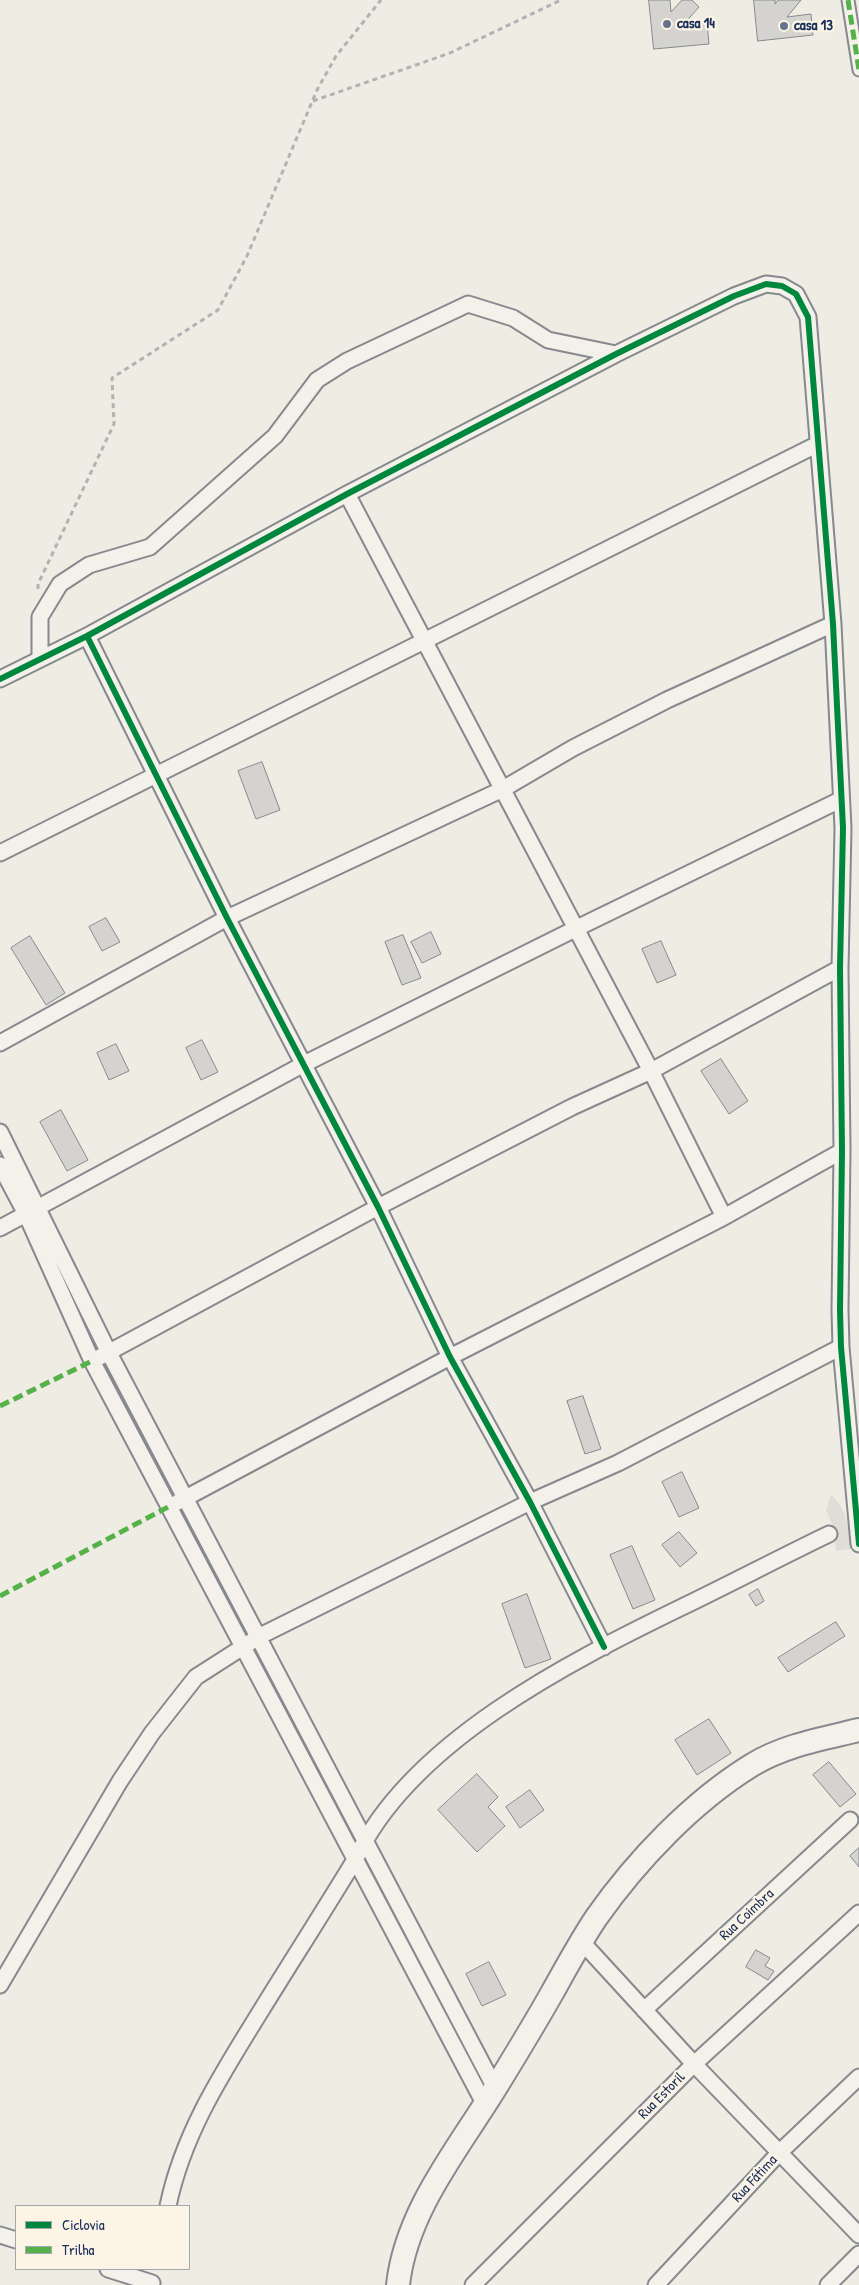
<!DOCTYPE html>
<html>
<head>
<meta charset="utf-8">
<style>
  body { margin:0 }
  #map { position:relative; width:859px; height:2285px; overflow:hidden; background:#efece4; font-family:"Patrick Hand",sans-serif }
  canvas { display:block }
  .legend { position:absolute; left:15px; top:2205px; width:175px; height:65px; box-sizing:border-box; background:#fcf5e5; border:1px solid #a2a6af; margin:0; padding:6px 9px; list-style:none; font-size:15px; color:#1b2f5e }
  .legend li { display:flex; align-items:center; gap:10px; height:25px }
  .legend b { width:25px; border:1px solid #a2a6af }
</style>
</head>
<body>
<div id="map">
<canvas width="859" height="2285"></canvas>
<ul class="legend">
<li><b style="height:6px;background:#00873e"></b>Ciclovia</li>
<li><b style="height:6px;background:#55b248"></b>Trilha</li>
</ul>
</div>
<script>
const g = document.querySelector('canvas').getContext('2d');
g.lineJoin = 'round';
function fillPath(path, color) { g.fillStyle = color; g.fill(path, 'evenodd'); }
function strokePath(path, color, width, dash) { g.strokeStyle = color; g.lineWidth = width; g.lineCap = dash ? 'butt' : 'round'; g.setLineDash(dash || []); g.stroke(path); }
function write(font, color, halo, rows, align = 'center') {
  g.font = font + ' "Patrick Hand",sans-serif'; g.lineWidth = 4.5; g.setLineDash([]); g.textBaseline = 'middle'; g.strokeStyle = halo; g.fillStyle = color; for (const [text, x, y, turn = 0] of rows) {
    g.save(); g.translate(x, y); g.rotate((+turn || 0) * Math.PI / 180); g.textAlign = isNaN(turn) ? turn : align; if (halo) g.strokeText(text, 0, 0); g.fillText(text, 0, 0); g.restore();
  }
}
fillPath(new Path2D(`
  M831,1495C848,1510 848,1528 851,1549L836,1551L832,1524L826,1510Z`), '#e0ddd7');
const building = new Path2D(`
  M649,0H670L671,12L682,0H692L699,7L683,25L707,23L709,44L654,49Z
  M754,0H775V4L778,0H801L787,17L811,14L813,35L758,41Z
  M262,762L280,810L256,819L238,771Z
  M106,918L120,942L102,951L89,927Z
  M431,932L441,954L422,963L411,942Z
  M403,935L421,978L402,985L385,942Z
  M30,936L65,993L46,1005L11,948Z
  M661,941L676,975L657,983L642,949Z
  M202,1040L218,1072L201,1080L186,1048Z
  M116,1044L129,1071L109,1080L97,1053Z
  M721,1059L748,1101L729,1114L701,1071Z
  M61,1110L88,1160L67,1171L40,1122Z
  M583,1396L601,1449L585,1454L567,1401Z
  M682,1472L699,1508L679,1517L662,1482Z
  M679,1532L697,1553L680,1567L662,1545Z
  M632,1546L655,1600L633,1609L610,1555Z
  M758,1589L764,1601L756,1606L749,1595Z
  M527,1594L551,1659L525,1668L502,1604Z
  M836,1622L845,1636L788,1672L778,1658Z
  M709,1719L731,1753L697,1775L675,1740Z
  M829,1762L856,1794L840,1807L813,1775Z
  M477,1774L498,1797L488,1807L505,1826L477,1852L438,1810Z
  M530,1790L544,1810L520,1828L506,1807Z
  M859,1848V1867L850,1856Z
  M756,1950L770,1958L765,1966L774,1971L768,1980L746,1967Z
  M489,1962L506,1995L482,2006L466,1974Z`);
fillPath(building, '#d5d3d0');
strokePath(building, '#86898e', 1);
const pedestrian = new Path2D(`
  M848,0L859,70`);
const minor = new Path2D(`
  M347,494L651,1071L724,1217
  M87,636L227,918L378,1207L450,1357L530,1502L604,1647
  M40,659V617L60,584L89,565L150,547L275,436L317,380L347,361L468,304L513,318L548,340L616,354
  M0,679L87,636L347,494L616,354L734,296L766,284L782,286L796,294L808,317L833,624L843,828L840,968L842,1151L840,1310L841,1347L859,1544
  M0,853L818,444
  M0,1043L227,918L503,789L573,748L667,700L833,624
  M0,1132L109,1353L495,2088
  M0,1165L26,1214L92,1361L485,2105
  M0,1228L304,1064L575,929L840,800
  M100,1357L378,1207L572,1107L651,1071L840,968
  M178,1502L450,1357L724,1217L842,1151
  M582,1942L694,2064L859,2235
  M0,1985L120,1781L152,1733L196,1677L260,1636L530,1502L618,1463L841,1347
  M644,2010L850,1820
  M168,2206C183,2133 223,2072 262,2009C293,1959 325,1909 356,1858C411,1742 569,1662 680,1608C730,1584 779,1558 829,1534
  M0,2235L16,2240
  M108,2269L152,2283
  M473,2285L694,2064L859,1913
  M656,2285L780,2152L859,2077
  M828,2285L859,2254`);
const secondary = new Path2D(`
  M398,2285C406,2211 458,2149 496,2087C515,2056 534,2025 552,1993C566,1968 580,1942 596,1918C636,1861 692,1802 752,1765C785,1745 822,1739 859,1730`);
strokePath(pedestrian, '#86898e', 15);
strokePath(minor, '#86898e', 19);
strokePath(secondary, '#86898e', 26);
strokePath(new Path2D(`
  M313,101L450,53L561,0
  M38,589V584L114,424L112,378L218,310L247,256L317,90L336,56L381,0`), '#b1b2b4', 3, [5, 4]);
strokePath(pedestrian, '#f4f1eb', 11);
strokePath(minor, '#f4f1eb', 15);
strokePath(secondary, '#f4f1eb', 22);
strokePath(new Path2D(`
  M848,0L859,70
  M0,1406L92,1361
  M0,1596L170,1506`), '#55b248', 5, [10, 5]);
strokePath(new Path2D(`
  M87,636L227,918L378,1207L450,1357L530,1502L604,1647
  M0,679L87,636L347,494L616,354L734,296L766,284L782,286L796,294L808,317L833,624L843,828L840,968L842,1151L840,1310L841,1347L859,1544`), '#00873e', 6);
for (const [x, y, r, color] of [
  [667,24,5,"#65718d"],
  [784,26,5,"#65718d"]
]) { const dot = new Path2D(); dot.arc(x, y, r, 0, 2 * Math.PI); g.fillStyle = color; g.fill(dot); strokePath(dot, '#fcf5e5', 2); }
write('bold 15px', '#1b2f5e', '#fcf5e5', [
  ["casa 14",677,24],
  ["casa 13",794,26]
], 'left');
write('15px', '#1b2f5e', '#fcf5e5', [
  ["Rua Coimbra",747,1915,-43],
  ["Rua Estoril",662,2096,-45],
  ["Rua Fátima",755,2179,-47]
]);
</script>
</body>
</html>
